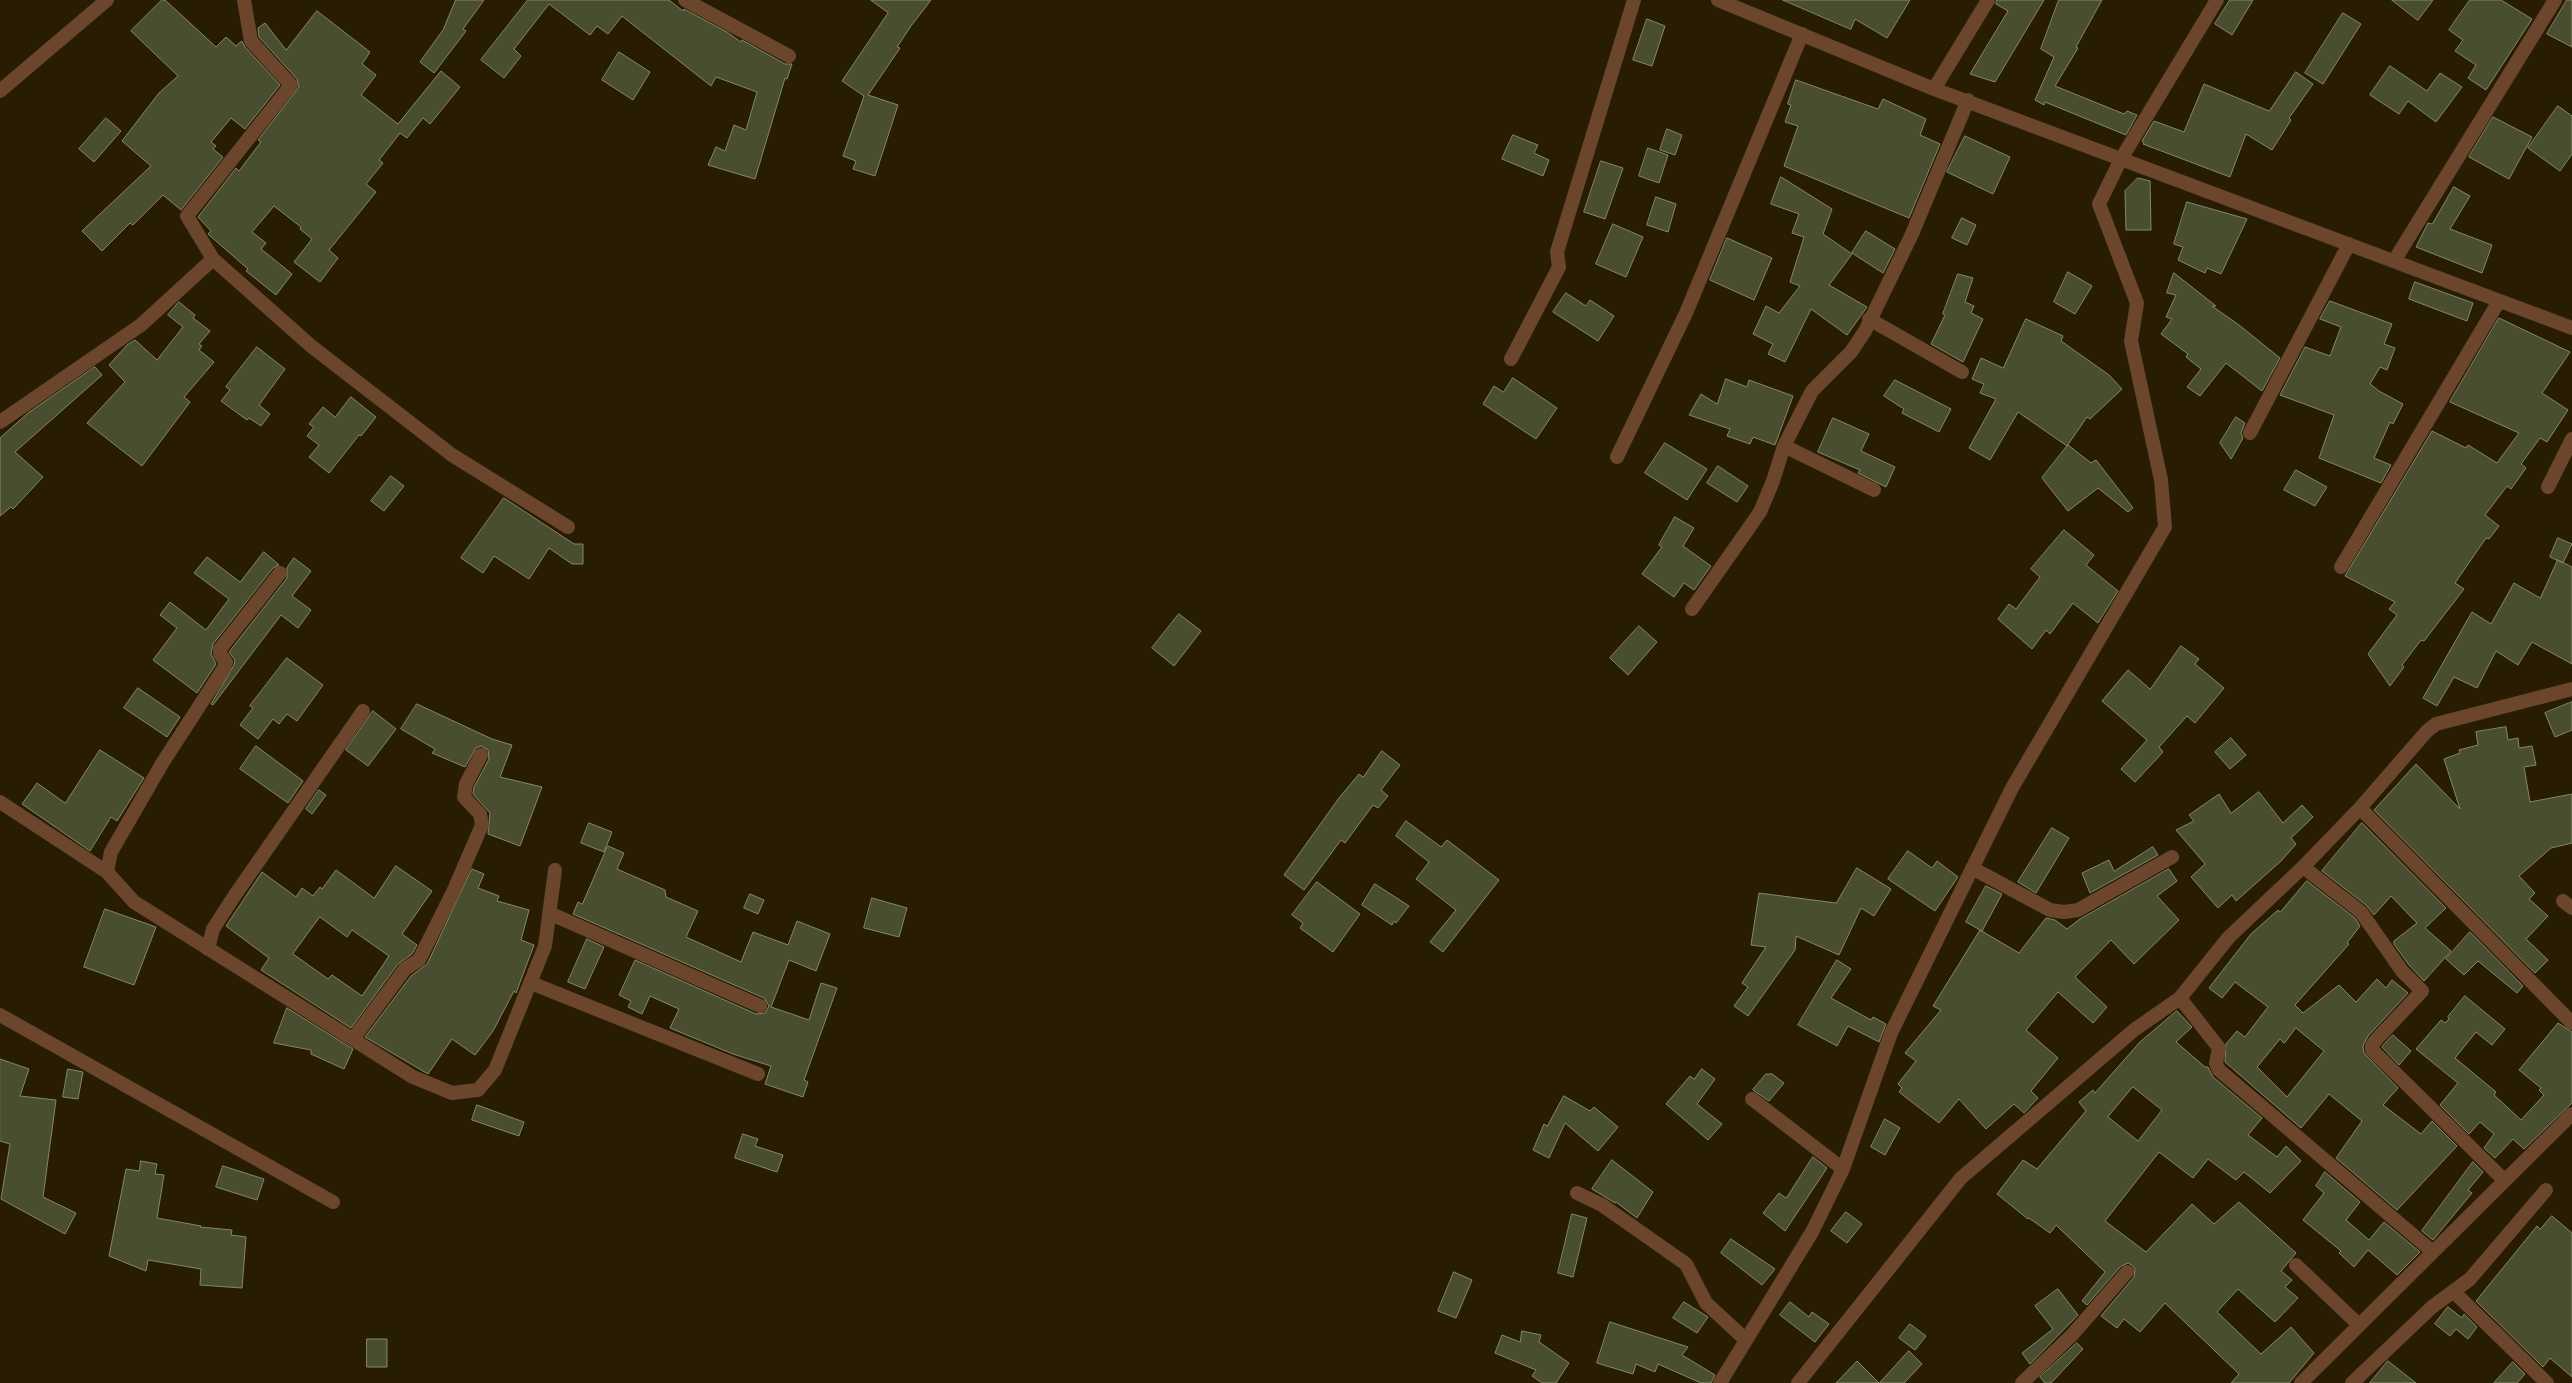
<!DOCTYPE html>
<html>
<head>
<meta charset="utf-8">
<style>
  body { margin:0 }
  canvas { display:block; background:#281d02 }
</style>
</head>
<body>
<canvas width="2572" height="1383"></canvas>
<script>
const g = document.querySelector('canvas').getContext('2d');
g.lineJoin = 'round';
function fillPath(path, color) { g.fillStyle = color; g.fill(path, 'evenodd'); }
function strokePath(path, color, width, dash) { g.strokeStyle = color; g.lineWidth = width; g.lineCap = dash ? 'butt' : 'round'; g.setLineDash(dash || []); g.stroke(path); }
const building = new Path2D(`
  M162,0H165L216,47L226,37L236,46L242,41L245,47L280,85L245,129L231,118L211,142L216,146L213,149L223,157L181,210L163,195L133,225L130,223L102,251L82,231L151,166L122,141L159,93L178,76L131,31Z
  M456,0H484L463,29L466,31L434,73L420,62L443,30Z
  M528,0H669L683,11L684,9L727,32L741,42L742,40L785,64H792L787,79L785,78L755,179L708,165L716,147L725,151L734,125L746,130L757,92L716,77L711,86L622,16L608,34L597,26L590,35L549,4L514,49L521,56L504,78L481,60Z
  M871,0H931L911,26L897,47L900,48L868,95L898,105L875,176L853,169L856,161L843,156L864,96L842,81L888,13Z
  M1783,0H1910L1887,38L1855,19L1851,29Z
  M1997,0H2044L1995,82L1970,74L2008,11L1996,4Z
  M2059,0H2102L2076,47L2078,48L2055,86L2124,114L2127,111L2137,115L2126,135L2045,102L2044,105L2035,100L2054,57L2041,49Z
  M2230,0H2253L2232,35L2215,24Z
  M2392,0H2433L2418,20Z
  M2470,0H2501L2532,19L2486,90L2468,78L2476,65L2455,51L2463,40L2449,30Z
  M2567,0H2572V47L2547,34Z
  M317,11L370,52L362,64L376,75L361,95L398,124L441,71L460,87L430,124L423,118L407,138L400,133L379,160L383,163L366,184L376,192L329,250L338,258L320,282L294,262L312,239L300,229L301,227L274,206L252,232L266,243L261,249L292,274L276,295L246,271L248,269L208,234L211,231L198,217L236,168L239,171L261,142L258,140L299,87L297,79L259,37L258,28L265,23L286,50Z
  M2343,13L2361,24L2323,84L2305,73Z
  M1647,19L1665,26L1652,66L1633,60Z
  M619,52L650,72L633,100L602,80Z
  M2390,66L2427,91L2440,73L2462,87L2436,122L2408,101L2399,114L2370,95Z
  M2296,72L2313,84L2289,118L2291,120L2272,150L2246,134L2230,177L2143,144L2144,142L2142,141L2154,121L2184,132L2204,84L2269,111Z
  M1796,80L1878,109L1883,99L1926,119L1920,135L1940,144L1909,218L1784,166L1798,126L1785,122L1791,105L1788,104Z
  M2558,106L2572,116V154L2560,171L2528,148Z
  M2493,117L2532,137L2509,179L2469,157Z
  M106,118L121,131L94,162L79,149Z
  M1667,129L1682,135L1675,155L1660,150Z
  M1513,135L1538,145L1534,153L1549,160L1543,176L1502,159Z
  M1965,136L2010,157L1993,194L1947,172Z
  M1648,148L1668,155L1659,183L1639,176Z
  M1601,161L1623,168L1605,219L1584,212Z
  M1781,177L1832,209L1823,234L1852,254L1829,285L1867,307L1847,335L1811,309L1785,362L1768,354L1773,344L1753,334L1766,306L1779,313L1800,286L1790,282L1804,237L1792,233L1799,214L1771,204Z
  M2138,178L2150,181L2151,230H2126L2125,191Z
  M2454,187L2470,196L2450,229L2492,245L2482,273L2416,247L2428,223L2432,224Z
  M1656,197L1676,204L1668,232L1647,225Z
  M2187,202L2247,219L2221,274L2207,268L2205,273L2178,260L2183,247L2174,244Z
  M1962,218L1976,225L1967,245L1952,238Z
  M1613,224L1643,237L1626,277L1596,264Z
  M1866,231L1895,249L1883,273L1852,253Z
  M1727,238L1772,258L1754,300L1710,280Z
  M2068,272L2092,286L2075,314L2054,302Z
  M2174,273L2216,306H2212L2239,325L2280,358L2262,391L2226,363L2200,396L2187,387L2201,369L2186,357L2188,354L2161,334L2172,319L2166,317L2176,295L2167,293Z
  M1958,274L1973,278L1965,302L1974,306L1971,313L1983,319L1963,362L1931,344L1945,315L1943,314Z
  M2415,282L2473,303L2467,321L2409,299Z
  M1566,293L1586,306L1590,300L1614,316L1598,341L1553,312Z
  M2330,301L2392,324L2384,344L2395,348L2387,370L2380,367L2370,384L2379,391L2403,404L2393,424L2390,422L2374,458L2391,465L2381,483L2319,458L2334,415L2280,395L2305,347L2330,356L2341,327L2320,319Z
  M179,302L195,315L193,318L210,331L199,344L202,346L199,350L214,362L184,397L190,402L142,466L87,423L125,382L109,365L127,345L135,340L157,360L183,327L168,315Z
  M2499,318L2570,352L2542,393L2568,410L2547,442L2540,438L2521,464L2526,468L2511,489L2507,486L2485,515L2499,526L2489,539L2486,538L2455,583L2464,589L2424,641L2421,640L2402,665L2404,667L2390,686L2368,654L2397,615L2389,609L2395,602L2345,576L2432,431L2466,448L2468,445L2497,463L2519,433L2450,402Z
  M2026,319L2063,336L2061,341L2109,375L2122,389L2090,419L2087,417L2067,446L2018,412L1990,460L1969,448L1996,399L1980,393L1984,384L1972,379L1981,358L2003,368Z
  M257,347L285,369L259,405L270,414L261,426L249,418L247,420L221,401L230,390L226,387Z
  M95,367L102,375L15,452L43,477L13,509L11,507L0,516V438L28,413Z
  M1513,378L1557,408L1536,439L1483,404L1494,386L1503,392Z
  M1726,379L1747,387L1749,380L1793,396L1775,445L1753,437L1750,444L1727,436L1730,429L1689,415L1701,394L1717,404Z
  M1895,380L1951,409L1939,432L1902,413L1904,409L1884,396Z
  M351,397L376,417L361,436L359,435L329,473L309,457L319,445L307,436L314,427L309,424L323,407L335,417Z
  M2236,417L2245,423L2241,433L2243,438L2231,459L2220,443Z
  M1833,418L1869,434L1861,451L1895,467L1886,487L1858,473L1860,470L1818,452Z
  M1665,443L1707,469L1687,500L1645,473Z
  M2068,445L2091,463L2096,460L2133,508L2128,512L2098,488L2068,511L2042,478Z
  M1718,466L1748,486L1737,502L1707,483Z
  M2296,470L2327,487L2315,506L2284,490Z
  M391,476L404,486L384,511L371,501Z
  M504,498L574,544H583V564H572L549,548L529,579L494,556L483,573L461,558Z
  M1675,517L1694,528L1683,546L1711,566L1694,590L1684,583L1674,597L1642,574L1662,547L1659,545Z
  M2064,530L2094,555L2086,565L2118,591L2098,623L2073,603L2050,634L2046,630L2032,649L1998,619L2009,604L2016,609L2040,577L2031,569Z
  M2558,538L2572,544L2563,563L2550,557Z
  M264,552L279,565L273,568L213,644L211,654L216,664L197,693L153,660L177,628L160,615L170,602L206,630L229,599L194,573L207,557L240,582Z
  M294,558L311,571L292,596L311,610L298,628L281,615L213,705L211,704L234,665L235,660L229,652L287,578V568Z
  M2558,560L2572,567V664L2532,642L2518,665L2496,651L2477,688L2454,677L2437,706L2423,698L2472,612L2491,624L2514,583L2540,598Z
  M1179,614L1201,631L1174,666L1152,648Z
  M1639,626L1657,642L1628,675L1610,658Z
  M2181,646L2199,659L2195,664L2224,688L2195,723L2187,716L2159,747L2163,752L2135,782L2121,769L2147,740L2102,701L2128,670L2150,689Z
  M287,658L323,685L297,721L287,714L279,724L273,719L258,739L240,725L253,708L250,706Z
  M138,688L180,717L167,737L124,708Z
  M2572,702V730L2555,737L2545,713Z
  M417,704L492,739L512,745L500,777L542,787L520,846L488,834L490,813L473,794L474,787L489,759L488,750L481,746L476,748L465,767L432,753L435,749L401,729Z
  M373,711L396,729L368,766L346,750Z
  M2506,727L2508,740L2518,738L2519,748L2532,746L2536,765L2524,767L2530,802L2572,794V843L2551,848L2519,876L2535,893L2529,899L2548,916L2526,939L2548,960L2535,973L2374,810L2416,764L2460,809L2444,759L2460,753L2459,750L2478,745L2476,732Z
  M2231,738L2246,755L2230,769L2215,752Z
  M256,746L303,781L288,803L240,769Z
  M100,750L144,778L117,821L111,817L90,851L22,804L37,783L65,803Z
  M1382,751L1400,765L1381,790L1388,796L1378,808L1373,805L1345,843L1341,840L1304,890L1284,875L1339,798L1359,774L1363,777Z
  M319,790L326,795L312,814L306,809Z
  M2259,792L2283,823L2302,805L2313,817L2291,838L2296,844L2281,861L2236,901L2232,895L2218,908L2191,877L2205,864L2176,830L2194,821L2189,815L2219,794L2231,813Z
  M1406,821L1441,847L1447,840L1499,880L1443,952L1430,942L1456,910L1416,879L1429,862L1396,836Z
  M589,823L612,832L604,852L581,843Z
  M2362,823L2446,908L2425,928L2451,951L2424,981L2409,965L2394,944V941L2417,923L2391,896L2374,915L2366,905L2322,871Z
  M2052,828L2069,838L2036,893L2018,882Z
  M608,846L624,853L617,869L665,890L666,897L698,911L686,937L741,962L753,932L788,945L797,921L830,934L816,971L789,960L771,1007L809,1020L821,983L837,988L804,1080L808,1082L803,1097L765,1084L771,1066L733,1054L670,1028L679,1009L650,996L642,1014L628,1007L631,1001L619,995L635,960L756,1014L765,1013L769,1006L764,998L573,914L578,902L582,904Z
  M2153,847L2158,855L2090,893L2082,873L2109,860L2114,871Z
  M1908,851L1932,868L1937,861L1958,877L1935,911L1888,879Z
  M396,866L432,891L402,934L417,945L412,954L398,964L351,1028L261,970L269,958L226,926L262,872L296,897L302,888L313,896L320,887L322,889L336,870L374,898ZM320,917L347,937L352,930L389,956L362,996L332,975L328,979L293,954Z
  M1857,868L1891,889L1874,916L1861,908L1839,955L1796,936L1795,950L1748,1016L1734,1006L1748,987L1742,983L1766,947L1751,945L1759,893L1836,903Z
  M472,869L484,874L478,888L499,896L497,901L529,910L521,940L534,945L516,993L514,991L493,1031L475,1055L452,1039L428,1074L365,1037L411,976L427,964Z
  M2169,869L2177,881L2157,896L2179,920L2134,964L2111,940L2075,977L2107,1007L2093,1023L2058,992L2026,1030L2058,1058L2031,1091L2038,1098L2024,1113L2014,1104L1986,1129L1959,1099L1939,1123L1899,1092L1902,1088L1898,1084L1916,1061L1905,1053L1941,1010L1933,1006L1980,930L2019,953L2046,918L2055,920L2067,929L2080,919Z
  M2307,881L2355,918L2360,926L2347,943L2349,944L2295,1005L2303,1013L2339,985L2356,1002L2377,979L2386,988L2392,980L2408,993L2368,1036L2363,1046L2364,1053L2398,1088L2383,1105L2421,1134L2432,1121L2457,1146L2397,1210L2336,1158L2362,1121L2329,1094L2301,1128L2225,1062L2226,1044L2237,1031L2245,1037L2268,1007L2235,982L2222,998L2209,988L2251,934L2278,910L2280,912ZM2296,1028L2324,1051L2287,1097L2257,1067L2280,1039L2284,1043Z
  M1317,882L1360,914L1333,952L1300,928L1303,923L1292,915Z
  M1375,884L1409,906L1396,923L1394,921L1392,925L1362,905Z
  M1986,886L2002,894L1982,931L1966,922Z
  M750,894L764,900L758,914L744,908Z
  M872,898L907,908L899,937L864,928Z
  M105,909L156,927L134,985L84,967Z
  M2470,932L2523,986L2517,993L2478,961L2464,975L2446,959Z
  M587,939L604,947L585,989L568,982Z
  M1837,960L1851,969L1831,998L1871,1020L1873,1017L1886,1024L1879,1042L1848,1026L1837,1046L1798,1025Z
  M2465,996L2505,1029L2492,1045L2476,1032L2455,1058L2496,1092L2494,1095L2521,1120L2544,1095L2539,1090L2541,1088L2519,1070L2558,1023L2572,1032V1103L2524,1149L2513,1139L2495,1158L2484,1148L2494,1134L2480,1122L2469,1134L2440,1105L2458,1083L2416,1049L2441,1020L2445,1023L2449,1019L2448,1017Z
  M287,1008L353,1049L344,1069L311,1054V1050L274,1043Z
  M2177,1011L2192,1027L2176,1042L2205,1067H2208L2213,1077L2262,1118L2248,1135L2277,1157L2286,1146L2301,1161L2270,1193L2244,1172L2236,1180L2208,1159L2193,1178L2159,1152L2105,1221L2146,1252L2192,1204L2214,1224L2239,1202L2296,1253L2281,1271L2292,1280L2285,1287L2298,1298L2275,1322L2238,1289L2217,1312L2261,1354L2291,1327L2314,1353L2289,1383H2231L2239,1374L2165,1303L2140,1332L2124,1319L2117,1328L2101,1316L2134,1277L2135,1270L2133,1266L2128,1263L2121,1266L2087,1305L2082,1301L2105,1272L2056,1225L2050,1233L2029,1218L2028,1219L1997,1194L2023,1160L2037,1169L2086,1111L2079,1102L2093,1090L2095,1093L2140,1042ZM2133,1087L2162,1110L2138,1141L2108,1117Z
  M2393,1035L2411,1051L2399,1065L2382,1047Z
  M0,1059L29,1069L20,1096L56,1100L43,1197L76,1213L65,1234L1,1199L10,1144L0,1141Z
  M68,1069L83,1072L78,1099L63,1097Z
  M1702,1069L1715,1079L1697,1104L1722,1124L1708,1140L1666,1104L1690,1076L1694,1079Z
  M1766,1074H1772L1784,1083L1769,1101L1753,1090Z
  M1564,1096L1590,1111L1594,1107L1618,1127L1598,1151L1565,1123L1549,1158L1533,1150L1544,1124L1547,1126Z
  M477,1105L524,1122L519,1136L472,1120Z
  M1885,1119L1900,1128L1885,1155L1871,1147Z
  M743,1134L758,1139L755,1146L783,1155L777,1172L735,1158Z
  M1813,1157L1827,1168L1785,1231L1763,1213L1779,1193L1786,1198Z
  M1612,1160L1653,1192L1637,1218L1616,1202L1615,1203L1592,1189Z
  M141,1161L157,1164L155,1174L164,1175L157,1218L201,1226L200,1227L232,1230L231,1235L246,1237L242,1288L200,1285L201,1269L148,1260L146,1271L109,1256L126,1169L139,1171Z
  M2473,1162L2483,1172L2468,1190L2472,1193L2433,1240L2422,1231Z
  M223,1166L264,1179L257,1200L216,1187Z
  M2325,1172L2360,1202L2346,1220L2369,1240L2384,1222L2420,1252L2397,1275L2368,1250L2354,1267L2339,1253L2341,1251L2303,1220L2324,1193L2316,1186Z
  M1846,1212L1862,1224L1847,1243L1831,1231Z
  M1572,1214L1587,1218L1573,1277L1558,1273Z
  M2552,1216L2572,1233V1377L2550,1358L2543,1367L2476,1301L2537,1226L2540,1229Z
  M1731,1239L1775,1269L1762,1285L1721,1253Z
  M1454,1272L1472,1280L1456,1318L1438,1311Z
  M2058,1289L2078,1315L2030,1364L2022,1353L2053,1329L2035,1306Z
  M1684,1302L1708,1317L1697,1333L1673,1318Z
  M1790,1302L1809,1317L1812,1312L1829,1324L1815,1342L1780,1315Z
  M2448,1307L2462,1318L2464,1314L2477,1327L2468,1339L2456,1329L2450,1336L2435,1324Z
  M1610,1322L1688,1347L1682,1355L1715,1375L1711,1383H1701L1658,1364L1655,1372L1636,1364L1633,1374L1597,1363Z
  M1910,1324L1926,1336L1915,1350L1899,1338Z
  M1522,1331L1541,1335L1539,1342L1569,1363L1556,1383H1542L1532,1376L1536,1370L1495,1353L1502,1335L1520,1342Z
  M367,1339H387V1367H367Z
  M2077,1343L2083,1349L2051,1383H2045L2040,1377Z
  M1909,1351L1922,1364L1904,1383H1836L1857,1361L1879,1383Z
  M2388,1361L2416,1383H2370Z
  M2513,1362L2525,1374L2517,1383H2494Z`);
fillPath(building, '#4a4e31');
strokePath(building, '#838869', 1);
strokePath(new Path2D(`
  M244,0L251,41L291,85L187,216L213,259L311,346L452,455L568,527
  M685,0L789,56
  M1718,0L1934,89L2572,328
  M1934,89L1988,0
  M0,91L107,0
  M2394,261L2555,0
  M1869,319L1962,372
  M1511,359L1559,267L1557,252L1634,0
  M0,422L141,325L213,259
  M2250,433L2349,244
  M1784,446L1874,490
  M1617,457L1686,313L1802,34
  M2548,487L2572,439
  M2341,567L2499,301
  M1692,609L1760,512L1773,481L1784,446L1812,391L1851,352L1865,331L1912,234L1968,100
  M0,802L107,872L134,902L413,1077L452,1093L478,1090L495,1070L545,946L555,870
  M2360,808L2572,1023
  M2303,867L2361,912L2402,971L2422,991L2375,1041L2372,1046V1050L2504,1180
  M1972,868L2050,910L2064,912L2078,910L2172,857
  M107,872L111,852L163,762L224,668L226,662L220,654V649L280,573
  M2563,901L2572,908
  M549,913L760,1006
  M208,949L213,929L235,895L363,711
  M531,983L758,1074
  M2180,998L2219,1048L2216,1063L2219,1070L2433,1252
  M0,1015L333,1202
  M353,1039L405,969L419,960L453,892L482,825L480,814L464,797L466,784L481,755
  M1752,1099L1843,1169
  M1577,1193L1602,1205L1686,1264L1706,1303L1746,1340
  M2296,1265L2359,1325
  M2454,1292L2547,1383
  M1720,1383L1812,1232L1843,1169L1891,1033L2012,788L2165,527L2161,480L2131,341L2137,303L2099,204L2121,159L2217,0
  M1798,1383L1961,1178L2134,1030L2180,998L2229,937L2303,867L2360,808L2427,731L2436,724L2572,689
  M2022,1383L2072,1335L2127,1272
  M2301,1383L2572,1114
  M2352,1383L2432,1307L2470,1279L2546,1190`), '#6b462c', 14);
</script>
</body>
</html>
